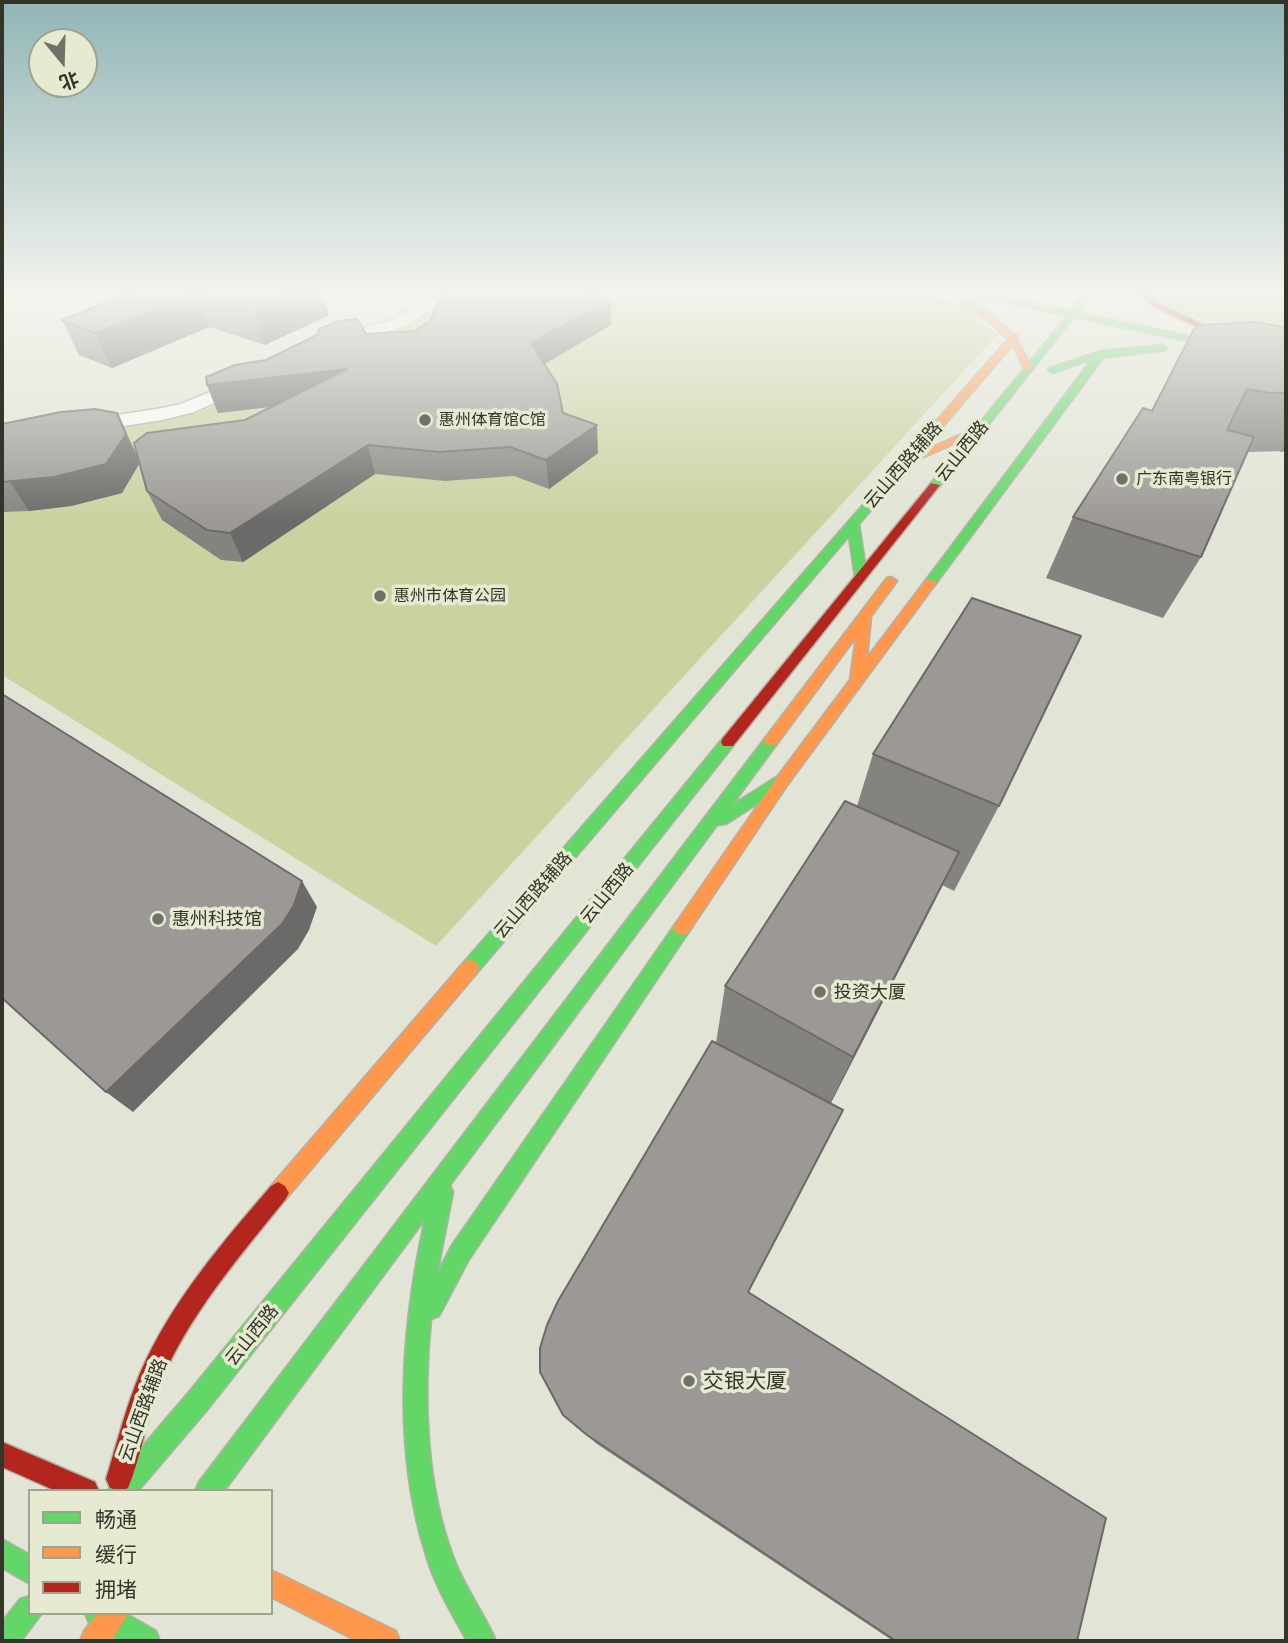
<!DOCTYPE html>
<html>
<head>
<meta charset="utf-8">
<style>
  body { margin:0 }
  #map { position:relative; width:1288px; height:1643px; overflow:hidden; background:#e2e4d6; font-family:Lato,"Noto Sans SC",sans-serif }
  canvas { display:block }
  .frame { position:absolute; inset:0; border:4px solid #33352b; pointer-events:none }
  .legend { position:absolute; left:28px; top:1489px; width:245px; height:126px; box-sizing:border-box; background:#e5ead0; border:2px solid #9ea28e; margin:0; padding:9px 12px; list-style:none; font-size:21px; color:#33352b }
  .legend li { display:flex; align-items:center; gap:14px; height:35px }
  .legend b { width:35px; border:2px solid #9ea28e }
  .north { position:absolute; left:28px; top:28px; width:70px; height:70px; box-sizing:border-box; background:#e5ead0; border:2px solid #9ea28e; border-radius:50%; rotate:161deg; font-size:19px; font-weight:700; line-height:28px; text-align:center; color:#33352b }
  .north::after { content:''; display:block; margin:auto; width:24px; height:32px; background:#707267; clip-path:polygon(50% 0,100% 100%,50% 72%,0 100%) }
</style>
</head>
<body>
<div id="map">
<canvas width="1288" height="1643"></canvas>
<div class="frame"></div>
<ul class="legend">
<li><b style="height:9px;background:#63d668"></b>畅通</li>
<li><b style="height:9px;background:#ff974d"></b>缓行</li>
<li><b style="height:9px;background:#b3261e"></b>拥堵</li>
</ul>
<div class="north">北</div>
</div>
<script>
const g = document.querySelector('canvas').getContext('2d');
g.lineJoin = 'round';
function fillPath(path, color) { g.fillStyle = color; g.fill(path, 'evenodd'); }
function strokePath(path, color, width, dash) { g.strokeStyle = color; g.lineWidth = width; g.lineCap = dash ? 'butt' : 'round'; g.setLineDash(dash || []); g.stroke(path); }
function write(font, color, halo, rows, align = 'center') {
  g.font = font + ' Lato,"Noto Sans SC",sans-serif'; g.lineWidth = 7; g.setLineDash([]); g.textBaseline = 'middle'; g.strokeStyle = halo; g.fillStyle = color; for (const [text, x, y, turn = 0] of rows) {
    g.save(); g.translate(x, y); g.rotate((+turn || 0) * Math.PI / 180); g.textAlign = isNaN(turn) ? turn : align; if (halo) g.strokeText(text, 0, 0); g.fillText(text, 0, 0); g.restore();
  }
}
fillPath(new Path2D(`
  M472,292H909L957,303L997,335L436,946L2,675V444L206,409L359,336L377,341Z
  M1148,292H1286V331L1280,333L1193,317L1167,308Z`), '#cbd2a0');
const street = new Path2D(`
  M445,292H465L400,328L361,338L326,352L318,347L350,331L389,321Z
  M249,376L258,381L255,385L194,412L162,420L2,445V433L162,408L181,404Z`);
const fast = new Path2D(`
  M961,292H979L1070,311L1085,292H1094L1078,313L1286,356V362L1074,317L939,487H931V483L1067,316Z
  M1163,345L1167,348L1166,350L1103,358L934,586H926V580L1092,359L1053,373L1048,370L1050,368L1101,351Z
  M930,428L939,430L859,524L867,577L865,580L861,581L855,577L849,536L476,974L470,976L464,974L461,968L464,962Z
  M771,736L778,741L776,745L732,805L778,776H788L791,780L788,784L726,824L717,825L450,1185L453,1192L437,1274L452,1245L676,923L682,921L688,923L691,928L688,933L468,1261L439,1316L431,1319C423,1397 426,1486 454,1559C465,1588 484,1613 496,1641H467C452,1614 435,1586 426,1555C392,1447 401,1328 425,1219L224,1491H195L199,1482L766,737Z
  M728,737L735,742L733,746L207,1410L138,1491H108L112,1482L189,1392L723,738Z
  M2,1539L30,1555V1584L2,1568Z
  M30,1596V1613H42L21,1641H2V1622L20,1599Z
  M85,1613H125L156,1631L160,1641H120L89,1623Z`);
const slow = new Path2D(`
  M960,299C979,299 1001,322 1014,335H1018L1017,340L1033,369L1025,371L1013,345L938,432H930V428L1008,339L991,323L960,303Z
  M975,428L980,431L979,433L912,462L903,460Z
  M891,577L897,581L871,616L867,658L926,580H934L936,583L788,784L688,933L682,935L676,933L673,928L676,923L778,776L850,680L856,637L776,745H766L764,741L766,737L887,578Z
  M470,960L476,962L479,968L476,974L285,1200L278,1204L271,1200L267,1193L271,1186L464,962Z
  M271,1570L396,1631L400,1641H357L271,1597Z
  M98,1613H129L111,1641H80L84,1631Z`);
const jam = new Path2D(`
  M1137,292H1146L1161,304L1211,328L1204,330L1155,308Z
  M931,483L940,485L733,746H723L721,742L723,738Z
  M278,1182L285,1186L289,1193L285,1200C238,1258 188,1316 159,1386C146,1419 142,1455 128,1488L121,1491L110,1488L106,1479C117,1443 126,1406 141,1371C172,1301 222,1243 271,1186Z
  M2,1442L95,1482L99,1491H56L2,1467Z`);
strokePath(street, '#b0b1a7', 3);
strokePath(fast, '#b0b1a7', 3);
strokePath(slow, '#b0b1a7', 3);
strokePath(jam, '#b0b1a7', 3);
fillPath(street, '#fbfbf9');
fillPath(fast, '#63d668');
fillPath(slow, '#ff974d');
fillPath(jam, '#b3261e');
fillPath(new Path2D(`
  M132,292H322L329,315L265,345L209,327L112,368L79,355L62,320Z
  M443,292H592L590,294L611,325L545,364L563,413L598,453L549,489L514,476L445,481L375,474L243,562L221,560L162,520L147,491L140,463L122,493L71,506L29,511L2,512V424L139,459L245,420L271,407L218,413L207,385L266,360L366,334L415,331L430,321Z
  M1286,328V451L1248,452L1201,557L1163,618L1046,578L1073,517L1152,411Z
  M873,754L999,806L954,891L942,885L831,1103L748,1292L1077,1641H893L597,1444L563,1415L716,1043L725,986L857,806Z`), '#858380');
fillPath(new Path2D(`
  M296,292H322L329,315L265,345L254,311Z
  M196,294L209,327L112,368L95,333Z
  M611,299V325L534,370L531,343Z
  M347,369L354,397L218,413L207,385Z
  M117,413L140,462L122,493L71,506L29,511L10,482Z
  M597,425L598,453L549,489L546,460Z
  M1286,442V451L1280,452Z
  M368,445L375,474L243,562L230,533Z
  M959,852L920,930L823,1118L853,1057Z
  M302,881L317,907L309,930L298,949L133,1112L106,1092Z`), '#6c6a68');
const building = new Path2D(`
  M132,292H296L254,311L196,294L95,333L62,320Z
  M443,292H585L611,299L531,343L557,384L563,413L597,425L546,460L510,447L439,452L368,445L230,533L207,530L147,491L134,443L147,433L245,420L347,369L207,385L206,377L235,365L266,360L317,335L319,329L339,321L357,319L366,334L415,331L430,321Z
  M1257,322L1286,328V393H1269L1247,389L1227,430L1254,437L1201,557L1073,517L1143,408L1152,411L1194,329L1201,325Z
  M95,409L117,413L126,434L106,464L54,477L2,482V424L61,412Z
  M972,598L1081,636L999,806L873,754Z
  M2,694L302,881L294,905L282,924L106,1092L2,998Z
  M845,801L959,852L853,1057L725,986Z
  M712,1041L843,1110L748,1292L1106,1518L1077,1641H896L587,1435L563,1415L540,1372V1348L547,1325L558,1301Z`);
fillPath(building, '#9b9895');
strokePath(building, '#6c6a68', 2);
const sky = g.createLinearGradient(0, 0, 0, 522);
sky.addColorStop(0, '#91b5b6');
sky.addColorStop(0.56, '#f2f3ed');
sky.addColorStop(1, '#f2f3ed00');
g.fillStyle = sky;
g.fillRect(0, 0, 1288, 522);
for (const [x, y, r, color] of [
  [425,420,7,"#707267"],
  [1122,479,7,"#707267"],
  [380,596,7,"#707267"],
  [158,919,7,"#707267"],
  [820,992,7,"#707267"],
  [689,1381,7,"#707267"]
]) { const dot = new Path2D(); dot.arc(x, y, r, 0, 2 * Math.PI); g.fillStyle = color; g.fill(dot); strokePath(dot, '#e5ead0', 2.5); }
write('16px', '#33352b', '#e5ead0', [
  ["惠州体育馆C馆",439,420],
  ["广东南粤银行",1136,479],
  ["惠州市体育公园",394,596]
], 'left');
write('18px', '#33352b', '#e5ead0', [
  ["云山西路",962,451,-51],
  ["云山西路辅路",903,465,-49],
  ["云山西路",607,893,-51],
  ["云山西路辅路",533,895,-49],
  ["云山西路",252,1335,-51],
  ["云山西路辅路",143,1410,-70]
]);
write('18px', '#33352b', '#e5ead0', [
  ["惠州科技馆",172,919],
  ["投资大厦",834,992]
], 'left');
write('21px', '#33352b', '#e5ead0', [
  ["交银大厦",703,1381]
], 'left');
</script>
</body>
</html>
